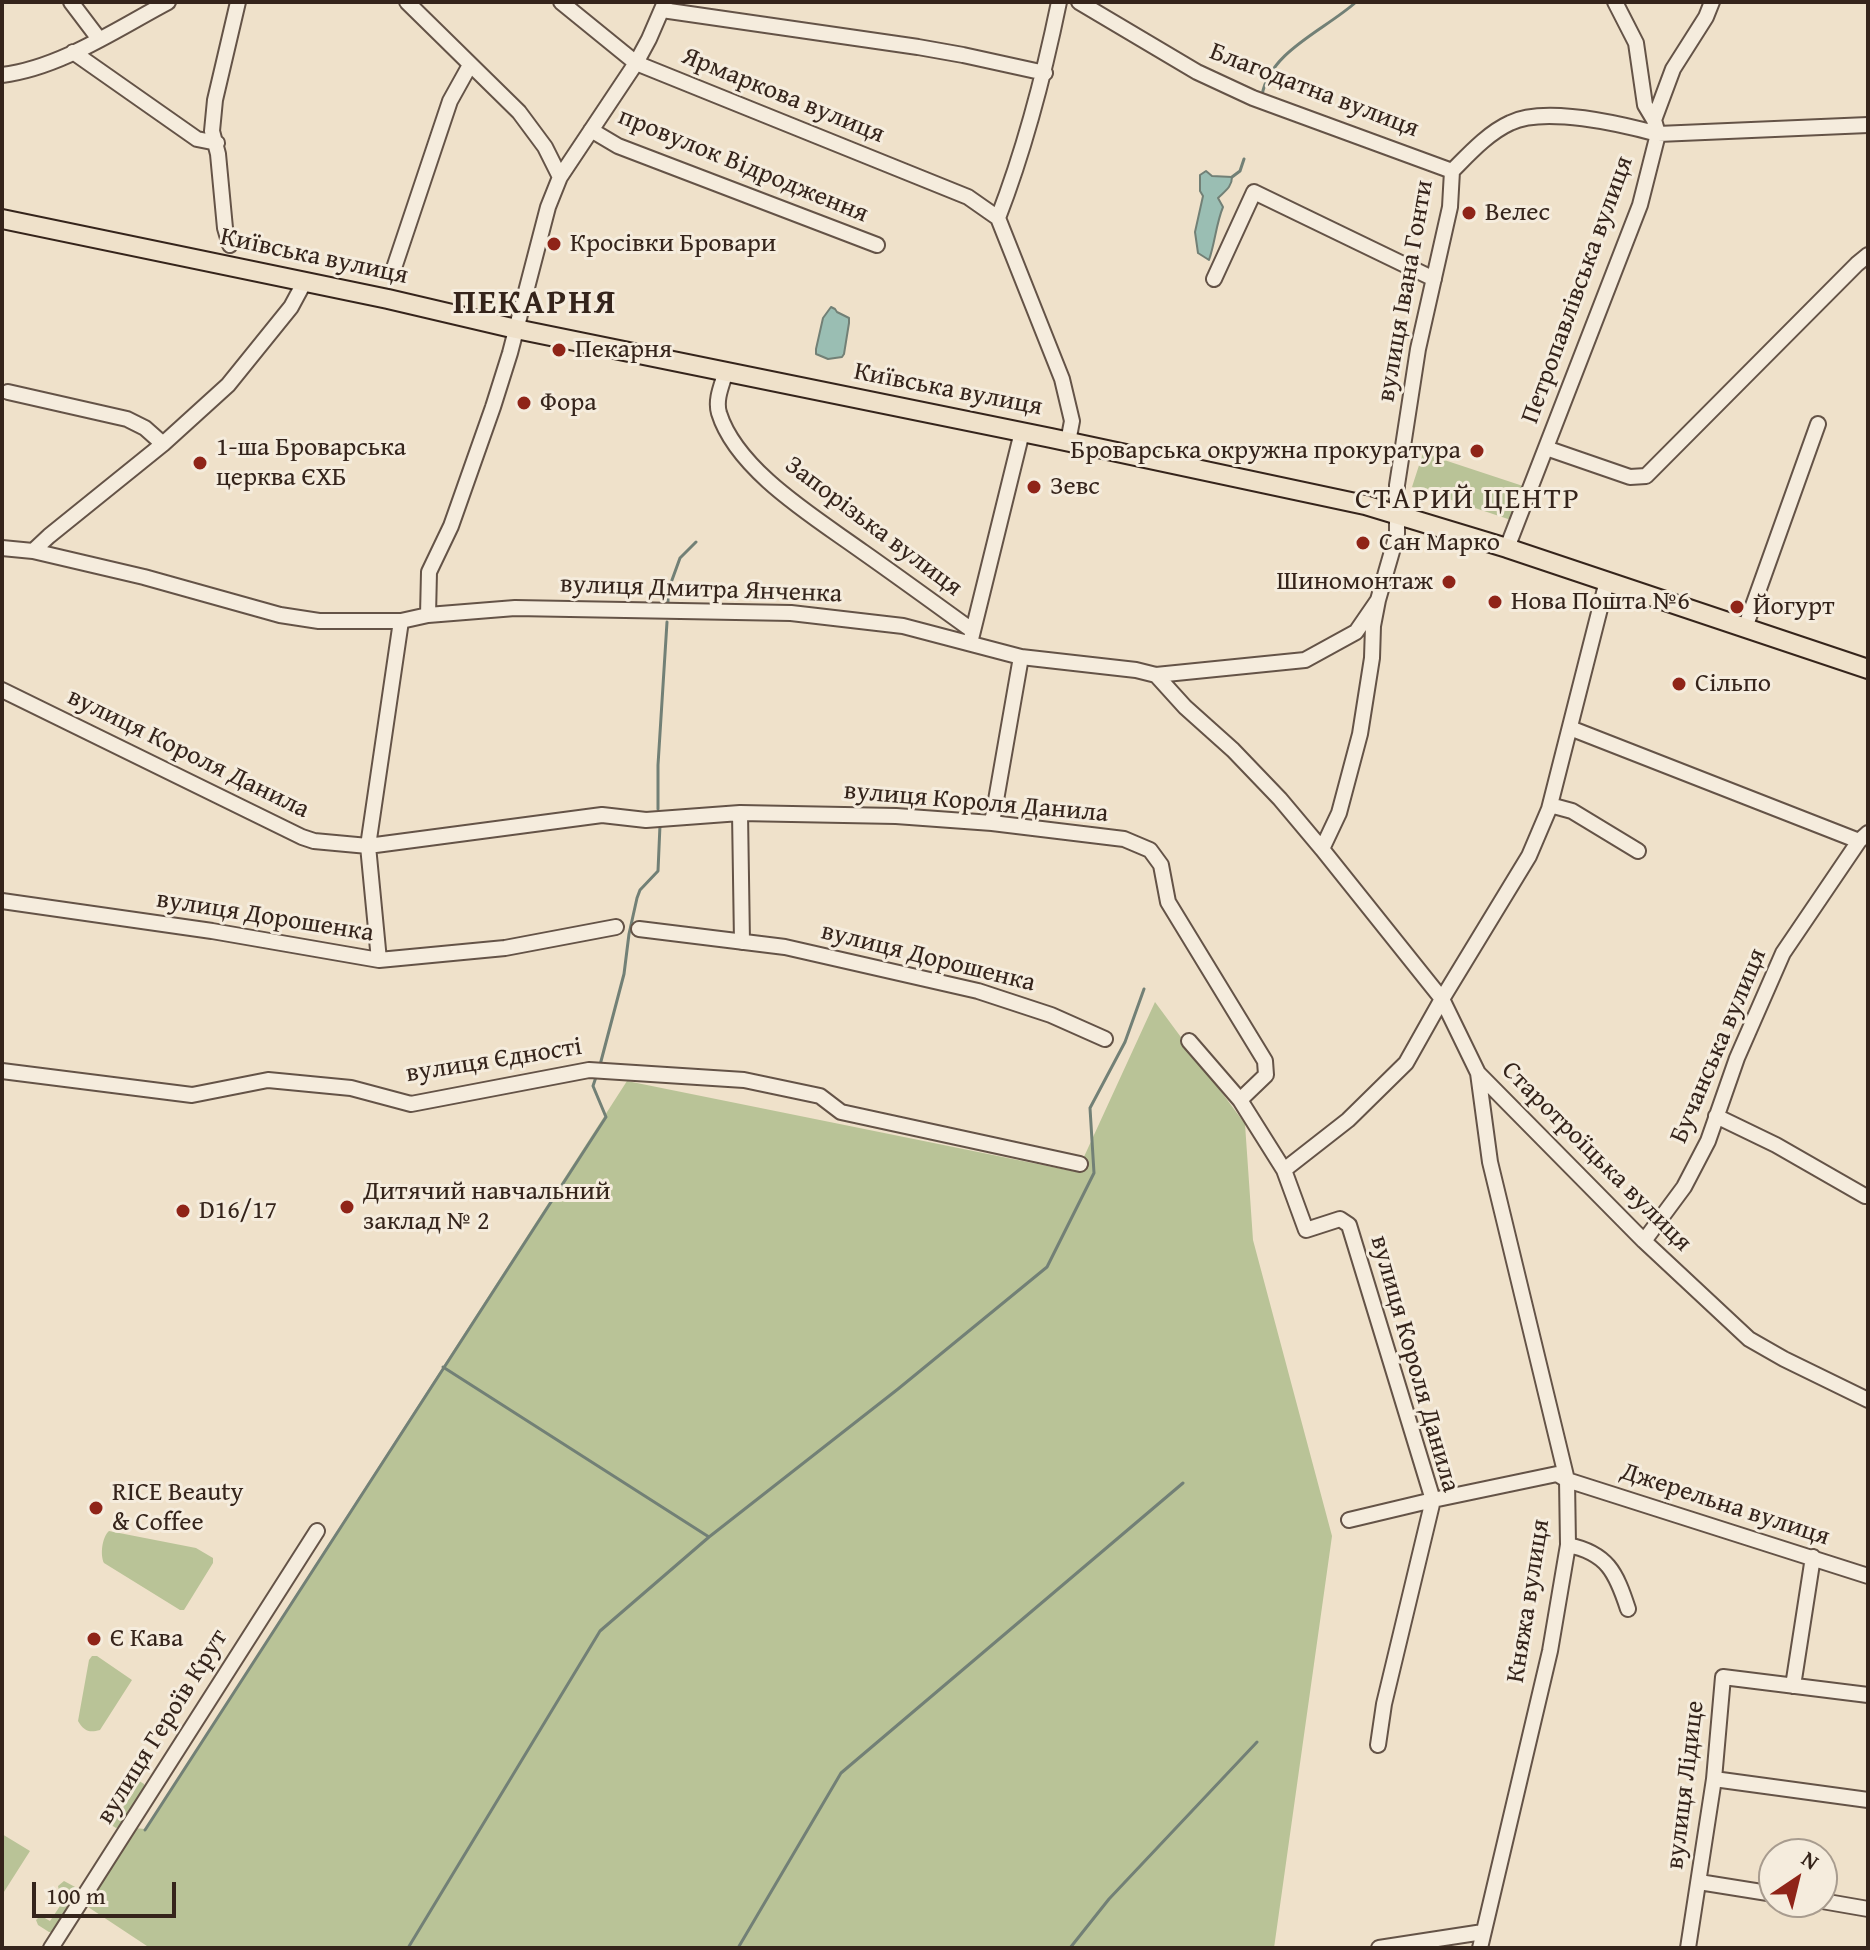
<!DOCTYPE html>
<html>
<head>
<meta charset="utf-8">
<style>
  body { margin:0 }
  #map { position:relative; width:1870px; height:1950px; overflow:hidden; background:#efe1ca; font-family:"Gentium Book Plus",serif }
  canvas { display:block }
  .frame { position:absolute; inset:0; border:4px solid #35241b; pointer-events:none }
  .north { position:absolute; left:1758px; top:1838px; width:80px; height:80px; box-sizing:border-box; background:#f5ecdd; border:2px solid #a89c8f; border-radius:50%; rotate:35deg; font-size:22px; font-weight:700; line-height:32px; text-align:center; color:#35241b }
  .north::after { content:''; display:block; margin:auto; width:28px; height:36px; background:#8f2418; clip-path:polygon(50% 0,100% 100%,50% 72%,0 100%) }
  .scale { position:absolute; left:32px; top:1882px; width:144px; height:36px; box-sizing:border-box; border:4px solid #35241b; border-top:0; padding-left:10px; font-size:24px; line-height:28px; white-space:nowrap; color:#35241b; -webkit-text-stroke:6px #f5ecdd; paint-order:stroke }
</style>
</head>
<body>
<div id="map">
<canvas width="1870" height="1950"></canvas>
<div class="frame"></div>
<div class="north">N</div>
<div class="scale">100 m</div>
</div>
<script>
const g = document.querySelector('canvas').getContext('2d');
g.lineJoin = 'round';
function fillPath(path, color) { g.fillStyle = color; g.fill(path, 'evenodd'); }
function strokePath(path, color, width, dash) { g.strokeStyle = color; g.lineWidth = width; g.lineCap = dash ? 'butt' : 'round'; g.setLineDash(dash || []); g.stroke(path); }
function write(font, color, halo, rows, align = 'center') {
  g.font = font + ' "Gentium Book Plus",serif'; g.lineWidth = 6; g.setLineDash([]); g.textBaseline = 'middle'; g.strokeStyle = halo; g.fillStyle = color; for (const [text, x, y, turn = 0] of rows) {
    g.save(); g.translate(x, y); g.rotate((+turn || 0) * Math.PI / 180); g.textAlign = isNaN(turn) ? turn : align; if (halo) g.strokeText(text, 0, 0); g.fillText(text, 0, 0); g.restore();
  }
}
fillPath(new Path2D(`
  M1423,453L1526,487L1514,521L1412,487Z
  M1155,1002L1245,1124L1253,1240L1332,1536L1274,1948H150L85,1905L134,1828L145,1829L627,1081L1077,1172Z
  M109,1531L196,1548L213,1558V1563L184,1610H180L104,1563C100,1555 102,1537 109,1531Z
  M92,1656H97L132,1680L100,1730C89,1733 84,1731 78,1721L89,1660Z
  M131,1776L144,1784L145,1789L120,1827L116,1828L105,1821L103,1815L106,1813L110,1812L117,1816L133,1793L126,1787L125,1782Z
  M2,1834L30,1851L2,1895Z
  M64,1881L77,1888L78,1893L53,1932H49L38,1925L36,1920L39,1917H43L50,1921L66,1897L59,1891L58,1886Z`), '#b9c397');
const water = new Path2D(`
  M1206,171L1212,176L1232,177C1232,187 1225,191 1218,198L1223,207C1216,224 1215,243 1209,260L1198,253L1195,232L1203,196L1200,191V175Z
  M831,307L835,309L837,312L849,318V323L844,354L842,357L828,359L816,354V349L823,318Z`);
fillPath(water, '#9abeb3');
strokePath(water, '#728076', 2);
strokePath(new Path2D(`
  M1262,95C1270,51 1325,30 1356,2
  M1232,177L1240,171L1244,159
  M668,604V591L680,558L696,542
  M658,809V765L667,622
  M600,1065L624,974L629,934L637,898L640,890L658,871L660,825
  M443,1367L709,1537
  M145,1830L606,1117L593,1086L596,1077
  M408,1948L600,1631L709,1537L898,1389L1047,1267L1094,1173L1090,1108L1125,1042L1144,989
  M738,1948L841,1773L1183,1483
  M1070,1948L1109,1899L1257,1742`), '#728076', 3);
const minor = new Path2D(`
  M71,2L99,39
  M407,2L519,112L545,147L560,177
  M561,2L636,63L968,197L998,218
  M1059,2C1044,75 1025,148 998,218L1062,379L1072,421L1068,442
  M1079,2L1197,72L1253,98L1452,171
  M662,10L918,47L963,55L1045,73
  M73,52L197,139L217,143
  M2,75C60,68 117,29 168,2
  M1654,120L1673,69L1706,17L1712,2
  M591,130L618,146L877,245
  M1452,171C1469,154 1488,133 1510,123C1544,106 1621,124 1658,134L1868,125
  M230,245L225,228L218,154L212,131L215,100L238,2
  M392,274L450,101L470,65
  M1214,279L1254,192L1434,279
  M726,371C722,385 715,399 719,413C737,471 816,518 863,552C900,578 937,605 973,631
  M8,392L127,419L145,428L163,444
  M1546,448L1630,477L1646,476L1857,264L1868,255
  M2,548L33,551L144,577L280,615L319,621H401L428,615L515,608L791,613L903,626L1021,657L1136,670L1156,675L1305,660L1356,632L1378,600
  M1507,548L1640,205L1658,134L1654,120L1645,105L1636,43L1615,2
  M33,551L49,536L163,444L228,385L291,307L305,281
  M428,615L429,572L451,526L493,407L510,353L548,207L560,177L636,63L649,39L665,2
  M1745,628L1818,424
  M971,639L1022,432
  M1156,675L1185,707L1233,750L1280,799L1322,849L1442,999L1478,1073L1644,1241L1749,1339L1784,1359L1868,1400
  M2,690L302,837L314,841L368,846L602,815L646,820L740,813L896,816L992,823L1124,839L1150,850L1161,865L1168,902L1265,1061L1266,1075L1240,1100
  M1570,728L1859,841
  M1550,805L1572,811L1638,851
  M740,813L742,942
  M992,823L1021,657
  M1322,849L1339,813L1360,734L1372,658L1373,626L1378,600L1397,534V485L1418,349L1450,207L1452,171
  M2,901L212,931L379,960L505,948L616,927
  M639,929L785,947L978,991L1051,1015L1105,1039
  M379,960L368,846L401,621
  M1189,1041L1240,1100L1284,1170L1306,1230L1340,1219L1349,1225L1433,1500L1384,1704L1378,1745
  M2,1071L192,1095L268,1080L351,1088L411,1104L589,1070L744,1080L820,1096L841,1112L1080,1164
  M1478,1073L1490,1162L1567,1480L1568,1545L1550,1651L1480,1948
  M1716,1116L1776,1145L1865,1196
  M1284,1170L1348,1120L1406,1063L1442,999L1529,856L1549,809L1607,581
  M1644,1241L1684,1187L1708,1141L1737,1058L1783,953L1859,841L1868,833
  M1349,1520L1433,1500L1557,1474L1567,1480L1868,1576
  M1568,1545C1607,1553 1616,1572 1628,1609
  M1793,1686L1813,1557
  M1714,1779L1868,1800
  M1699,1882L1774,1894
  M1822,1901L1868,1909
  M51,1948L317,1531
  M1379,1948L1483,1932
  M1688,1948L1714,1779L1723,1677L1868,1695`);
const major = new Path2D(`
  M2,219L388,299L516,329L1051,438L1365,505L1507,548L1868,669`);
strokePath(minor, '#645347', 18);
strokePath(major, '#35241b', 22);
strokePath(minor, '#f5ecdd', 14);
strokePath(major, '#efe1ca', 18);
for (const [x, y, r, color] of [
  [1469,213,8,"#8f2418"],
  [554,244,8,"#8f2418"],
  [559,350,8,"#8f2418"],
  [524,403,8,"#8f2418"],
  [1477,451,8,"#8f2418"],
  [200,463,8,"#8f2418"],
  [1034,487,8,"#8f2418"],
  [1363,543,8,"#8f2418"],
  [1449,582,8,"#8f2418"],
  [1495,602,8,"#8f2418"],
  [1737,607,8,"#8f2418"],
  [1679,684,8,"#8f2418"],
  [347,1207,8,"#8f2418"],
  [183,1211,8,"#8f2418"],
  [96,1508,8,"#8f2418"],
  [94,1639,8,"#8f2418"]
]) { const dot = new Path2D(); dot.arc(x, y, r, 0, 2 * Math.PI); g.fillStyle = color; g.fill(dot); strokePath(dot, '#f5ecdd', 3); }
write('26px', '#35241b', '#f5ecdd', [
  ["Благодатна вулиця",1314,91,21],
  ["Ярмаркова вулиця",783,96,22],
  ["провулок Відродження",743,166,22],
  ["Київська вулиця",314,257,12],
  ["Петропавлівська вулиця",1578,290,-70],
  ["вулиця Івана Гонти",1406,291,-80],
  ["Київська вулиця",948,390,11],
  ["Запорізька вулиця",873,527,37],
  ["вулиця Дмитра Янченка",701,590,2],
  ["вулиця Короля Данила",188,754,26],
  ["вулиця Короля Данила",976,803,5],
  ["вулиця Дорошенка",265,917,9],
  ["вулиця Дорошенка",928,958,14],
  ["Бучанська вулиця",1719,1046,-67],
  ["вулиця Єдності",494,1061,-9],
  ["Старотроїцька вулиця",1596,1157,45],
  ["вулиця Короля Данила",1414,1364,74],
  ["Джерельна вулиця",1725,1505,18],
  ["Княжа вулиця",1529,1601,-81],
  ["вулиця Героїв Крут",163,1727,-58],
  ["вулиця Лідице",1686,1785,-83]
]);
write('26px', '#35241b', '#f5ecdd', [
  ["Велес",1485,213],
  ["Кросівки Бровари",570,244],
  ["Пекарня",575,350],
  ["Фора",540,403],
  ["1-ша Броварська",216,448],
  ["церква ЄХБ",216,478],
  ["Броварська окружна прокуратура",1461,451,"right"],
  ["Зевс",1050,487],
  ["Сан Марко",1379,543],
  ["Шиномонтаж",1433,582,"right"],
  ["Нова Пошта №6",1511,602],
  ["Йогурт",1753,607],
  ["Сільпо",1695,684],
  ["Дитячий навчальний",363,1192],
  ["заклад № 2",363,1222],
  ["D16/17",199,1211],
  ["RICE Beauty",112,1493],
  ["& Coffee",112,1523],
  ["Є Кава",110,1639]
], 'left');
g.letterSpacing = '2px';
write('30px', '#35241b', '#f5ecdd', [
  ["СТАРИЙ ЦЕНТР",1468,500]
]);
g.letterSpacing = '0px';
g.letterSpacing = '2px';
write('bold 34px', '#35241b', '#f5ecdd', [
  ["ПЕКАРНЯ",535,304]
]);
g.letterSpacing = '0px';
</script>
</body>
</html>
